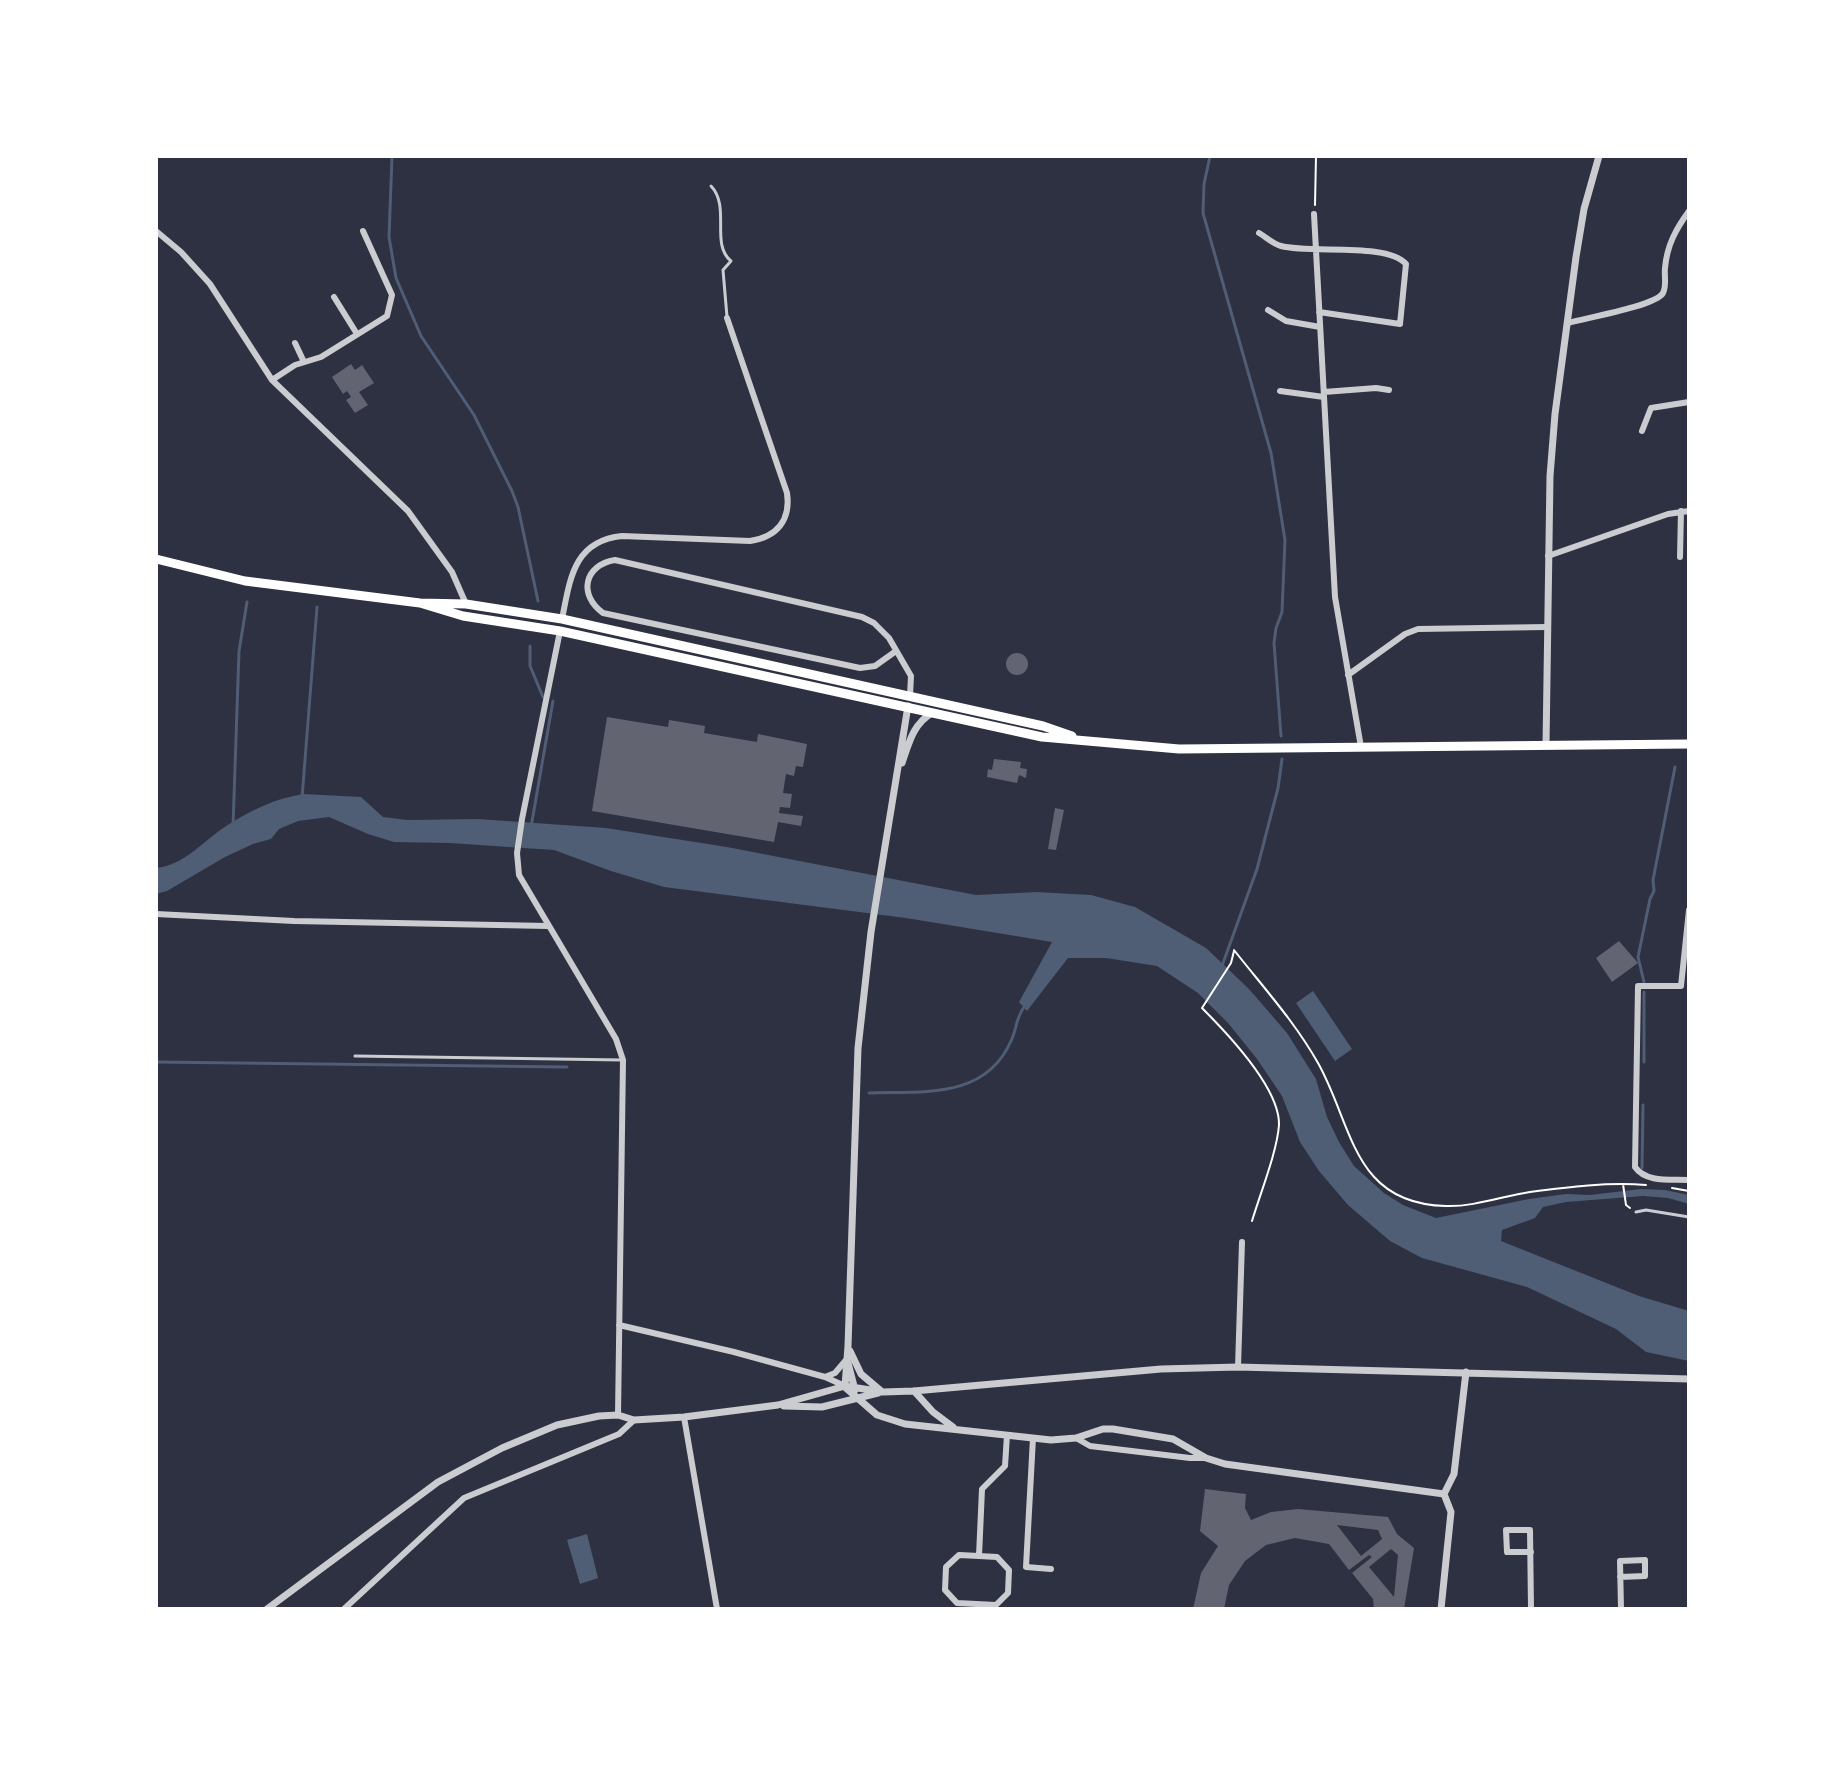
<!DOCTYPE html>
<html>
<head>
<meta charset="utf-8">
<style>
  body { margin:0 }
  #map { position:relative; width:1845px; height:1765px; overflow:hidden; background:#2d3142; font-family:"Roboto Condensed",sans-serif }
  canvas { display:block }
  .frame { position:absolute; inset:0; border:158px solid #fff; pointer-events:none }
</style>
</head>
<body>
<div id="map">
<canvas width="1845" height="1765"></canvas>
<div class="frame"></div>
</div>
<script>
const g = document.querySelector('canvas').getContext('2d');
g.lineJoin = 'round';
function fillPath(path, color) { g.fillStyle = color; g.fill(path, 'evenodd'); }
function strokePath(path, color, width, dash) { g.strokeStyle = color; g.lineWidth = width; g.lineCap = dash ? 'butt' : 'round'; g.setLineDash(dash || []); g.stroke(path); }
fillPath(new Path2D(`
  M303,794L361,797L383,817L407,820L478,819L606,828L727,847L976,895L1037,892L1091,895L1135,907L1206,948L1249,989L1287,1033L1316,1079L1327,1117L1339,1142L1354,1166L1384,1193L1403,1205L1436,1218L1529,1199L1566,1194L1590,1195L1641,1189L1665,1190L1689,1195V1204L1668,1198L1643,1196L1566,1202L1543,1207L1535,1218L1502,1230L1501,1241L1639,1296L1689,1311V1361L1646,1352L1616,1329L1527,1287L1422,1258L1390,1241L1348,1205L1319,1171L1300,1142L1282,1096L1257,1059L1228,1023L1198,993L1157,966L1106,958H1068L1027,1011L1019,1002L1052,942L906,918L664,887L611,871L554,850L449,843L394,842L368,834L329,817L298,821L279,829L271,839L253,844L225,857L167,891L156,894V868C185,865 203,841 226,826C251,810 274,799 303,794Z
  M1313,991L1352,1049L1335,1061L1296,1003Z
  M587,1534L598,1578L580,1584L567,1540Z`), '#4f5d75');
strokePath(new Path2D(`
  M392,156L389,237L396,278L421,336L474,415L512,491L518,507L538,601
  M1210,156L1204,184L1203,213L1271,453L1285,540L1282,612L1276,628L1274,643L1281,736
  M530,646V666L543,697
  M302,798L317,607
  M233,826L239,651L247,602
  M531,827L553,701
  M1222,966L1257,869L1278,788L1282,759
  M1644,982L1638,957L1650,899L1654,891L1653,880L1675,767
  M156,1062L567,1067
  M1644,1062V992
  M869,1093C922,1091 985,1100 1011,1041C1017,1029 1015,1020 1024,1007
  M1642,1168L1643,1105`), '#4f5d75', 3);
fillPath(new Path2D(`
  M351,364L355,370L362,365L374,383L359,392L368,405L355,413L346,400L351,397L347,391L343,394L332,377Z
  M1006 664a11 11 0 1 1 22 0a11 11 0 1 1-22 0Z
  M607,717L668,727L669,720L705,726L704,733L757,742L758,734L807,744L803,767L796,766L794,776L786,774L783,793L792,794L790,808L780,807L779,813L803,816L801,826L778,822L774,842L592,811Z
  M994,759L1021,762L1020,768L1027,769L1026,778L1019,775L1017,783L987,777L988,769L992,770Z
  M1055,808L1064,810L1056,850L1048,849Z
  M1619,941L1638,963L1612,982L1596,958Z
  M1205,1489L1246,1494L1245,1508L1251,1520L1271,1512L1298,1509L1388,1517L1397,1534L1414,1548L1404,1609H1374L1373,1599L1352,1573L1372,1557L1369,1555L1349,1570L1329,1544L1295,1538L1266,1545L1245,1561L1229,1585L1224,1609H1193L1201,1573L1218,1546L1200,1531ZM1337,1525L1378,1530L1382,1539L1361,1556ZM1391,1549L1398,1555L1394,1597L1369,1567Z`), '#626471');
strokePath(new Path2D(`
  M1315,205L1316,156
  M1234,950C1263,987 1295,1022 1318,1063C1353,1125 1352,1204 1446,1206C1474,1207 1503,1196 1530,1192C1568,1187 1608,1182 1646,1185
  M1234,951L1231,963L1202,1008C1227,1033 1280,1088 1279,1125C1277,1152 1260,1194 1252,1221
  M1623,1184L1626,1205L1630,1208
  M1672,1188L1689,1191`), '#fff', 2);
strokePath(new Path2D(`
  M711,186C731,207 710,244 731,261L723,270L727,317
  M355,1056L623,1060
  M1636,1212L1646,1210L1689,1217`), '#caccd0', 3);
strokePath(new Path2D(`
  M1314,214L1335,597L1361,747
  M156,231L181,252L210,284L272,380L408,511L452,572L466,604
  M1259,233C1266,237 1273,244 1281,246C1311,254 1387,242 1406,264L1400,324L1319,312
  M334,297L357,334
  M1268,310L1286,321L1320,327
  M1568,323C1585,318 1656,306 1663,293C1667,286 1664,275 1665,268C1667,245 1676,229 1689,211
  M295,343L304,362
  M272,380L295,365L321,357L387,316L392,295L363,231
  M1280,391L1324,397
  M1324,392L1376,388L1389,390
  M1642,431L1651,408L1689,402
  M1548,556L1668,514L1689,511
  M1680,557L1681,511
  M562,619C570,580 573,541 622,536L750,541C777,537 791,520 787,493L727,318
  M560,631L522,819L517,853L519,875L616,1039L623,1060L618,1415
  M896,651L875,666L860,668L603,613C578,595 584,565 615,560L862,617L874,623L889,638L911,676L910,696
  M1348,675L1405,634L1418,629L1547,627
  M1689,910L1681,986H1638L1635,1167C1646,1183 1671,1179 1689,1180
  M156,914L294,921L548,926
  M619,1325L734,1352L825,1377L845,1386
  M1238,1367L1242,1242
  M825,1377L835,1373L846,1360
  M684,1417L717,1609
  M1033,1438L1026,1567L1051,1569
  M1076,1438L1090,1446L1190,1458H1206
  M1531,1552H1507L1506,1530H1530L1531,1609
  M979,1556L997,1557L1009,1570L1008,1593L996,1605L957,1603L945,1590L946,1567L959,1555L979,1556L982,1489L1005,1466L1007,1435
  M1620,1577L1645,1576V1560L1620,1561L1621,1609
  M344,1609L464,1498L619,1434L634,1420`), '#caccd0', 6);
strokePath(new Path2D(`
  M1546,745L1550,476L1555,414L1576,257L1584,209L1599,156
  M902,763C909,743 913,724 932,713
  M850,1351L861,1374L881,1391
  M848,1363L855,1390
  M845,1386L848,1346L858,1048L871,932L908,706
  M846,1388L877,1415L905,1424L1051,1440L1076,1438L1103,1429H1113L1173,1439L1206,1458L1225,1464L1444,1494
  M914,1391L933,1412L953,1427
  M784,1406L822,1407L878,1393
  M267,1609L438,1482L502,1448L557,1425L599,1416L618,1415L634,1420L684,1417L778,1405L845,1386L883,1392L914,1391L1161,1369L1238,1367L1689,1379
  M1441,1609L1451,1512L1444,1494L1454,1474L1466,1372`), '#caccd0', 7);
strokePath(new Path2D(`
  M156,559L245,581L420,603L466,604L562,619L1043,726L1072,736
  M420,603L463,616L560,631L1042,737L1179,749L1689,744`), '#fff', 9);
</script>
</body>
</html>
